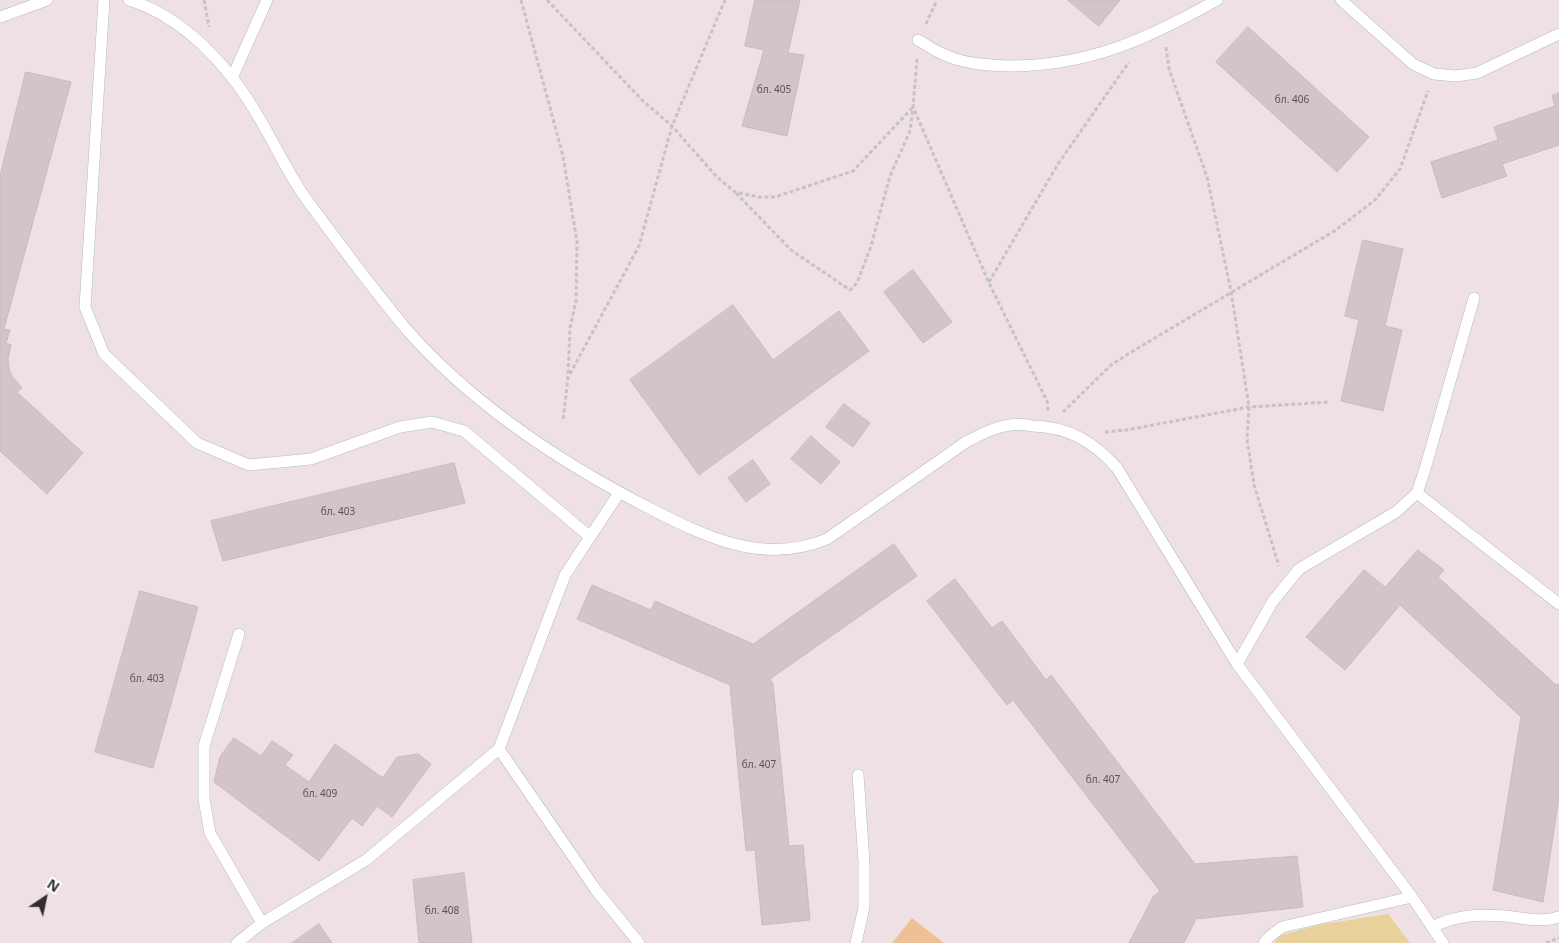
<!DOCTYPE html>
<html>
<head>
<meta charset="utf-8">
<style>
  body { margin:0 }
  #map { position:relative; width:1559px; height:943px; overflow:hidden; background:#efe0e6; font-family:"Noto Sans",sans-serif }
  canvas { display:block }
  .north { position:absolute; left:20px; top:873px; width:50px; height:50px; -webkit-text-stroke:4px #fff; paint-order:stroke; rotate:34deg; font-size:14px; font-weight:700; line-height:20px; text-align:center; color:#2e2e2e }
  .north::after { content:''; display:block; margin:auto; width:18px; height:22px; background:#2e2e2e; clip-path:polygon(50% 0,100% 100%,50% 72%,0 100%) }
</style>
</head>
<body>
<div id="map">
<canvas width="1559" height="943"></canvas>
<div class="north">N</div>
</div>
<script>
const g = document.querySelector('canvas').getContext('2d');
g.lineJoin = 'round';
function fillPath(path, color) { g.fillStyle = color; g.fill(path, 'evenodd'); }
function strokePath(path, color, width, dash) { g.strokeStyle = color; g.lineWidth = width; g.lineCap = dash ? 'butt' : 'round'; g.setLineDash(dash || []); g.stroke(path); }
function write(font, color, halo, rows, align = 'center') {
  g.font = font + ' "Noto Sans",sans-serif'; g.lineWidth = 4.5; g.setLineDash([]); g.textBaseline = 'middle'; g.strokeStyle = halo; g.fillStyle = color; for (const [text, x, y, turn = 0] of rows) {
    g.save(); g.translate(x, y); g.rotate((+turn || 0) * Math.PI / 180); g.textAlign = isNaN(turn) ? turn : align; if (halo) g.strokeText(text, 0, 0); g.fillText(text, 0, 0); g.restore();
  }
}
fillPath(new Path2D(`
  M1388,914L1410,943H1274L1279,936L1318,925Z`), '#e8d19b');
fillPath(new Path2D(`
  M912,918L944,943H892Z`), '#efc096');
const building = new Path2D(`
  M755,0H800L788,53L804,55L787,136L742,126L764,50L745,46Z
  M1068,0H1120L1099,26Z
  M1248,27L1369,137L1337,172L1216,62Z
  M26,72L71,82L4,329L10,330L6,343L11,345L8,359L9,369L12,376L22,388L17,392L83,453L47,494L0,451V176Z
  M1559,93V145L1502,164L1507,176L1442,198L1431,162L1498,140L1494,127L1555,106L1552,96Z
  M1363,240L1403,249L1385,326L1402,330L1383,411L1341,401L1359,320L1345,316Z
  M913,270L952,322L923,343L884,292Z
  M733,305L773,360L839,311L869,351L699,475L630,380Z
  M844,404L870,423L853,447L826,427Z
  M811,436L840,462L821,484L791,459Z
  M753,460L770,484L746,502L728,478Z
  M454,463L465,503L223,561L211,521Z
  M894,544L917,576L770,679L773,684L789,846L803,845L810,920L762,925L755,850L746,851L730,685L577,619L592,585L651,610L655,601L753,644Z
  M1418,550L1444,570L1438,577L1556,685L1559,684V797L1543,902L1493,890L1521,717L1400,605L1345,670L1306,637L1364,570L1385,587Z
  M955,579L992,628L1002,621L1046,680L1051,675L1195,864L1297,856L1303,907L1196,919L1184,943H1129L1153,897L1160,891L1013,700L1007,705L927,601Z
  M140,591L198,607L153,768L95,752Z
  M234,738L261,756L272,741L293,755L285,765L309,782L335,744L383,778L397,757L418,754L431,764L392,817L377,806L362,826L352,818L319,861L214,782L220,757Z
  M464,873L472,943H419L413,880Z
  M319,924L332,943H292Z`);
fillPath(building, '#d2c4c9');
strokePath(building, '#cbb9bf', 1);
const lane = new Path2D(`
  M104,0L85,307L104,354L197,443L249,465L311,459L400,427L432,422L464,431L589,536
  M129,0C184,17 230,67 258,116C272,139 283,163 297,185C306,200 317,213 327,227C353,262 379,297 407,330C474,406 561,463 651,509C708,538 763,565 827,539L966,442C980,435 994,427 1010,425C1017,423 1026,425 1033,426C1069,427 1094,442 1117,468L1237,664L1412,897L1443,943
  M1341,0L1413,64L1434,74L1456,76L1477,73L1559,34
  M0,17L47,0
  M918,40C927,45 936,52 945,55C965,64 987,65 1008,66C1090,66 1147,39 1217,0
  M232,78L267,0
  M1417,493L1559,604
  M239,634L204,746V799L210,833L262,923
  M1237,664L1273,601L1299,569L1396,512L1417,493L1425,469L1474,298
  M499,749L596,890L639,943
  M1432,927C1456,915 1478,914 1505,916C1523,918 1541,923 1559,917
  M237,943L262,923L366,860L499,749L565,575L619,493
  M856,943L864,907V862L858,775
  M1264,943L1269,937L1282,927L1412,897`);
strokePath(lane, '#b0bebc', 12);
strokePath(new Path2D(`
  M204,0L209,27
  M521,0L563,156L577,242L576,301L570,328L568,377L563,420
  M547,0L642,100L672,126L716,176L735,192L759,197H775L853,171L913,107
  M926,24L937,0
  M1166,47L1169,69L1207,177L1231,291L1249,407L1247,439L1254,485L1279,566
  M917,59L913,107L989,283L1047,401L1048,411
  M736,193L791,250L850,290L857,283L871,246L890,176L910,131L913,108
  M989,282L1058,164L1129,62
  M570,374L639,246L672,126L725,0
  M1063,412L1111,365L1128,354L1336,230L1375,200L1400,169L1428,91
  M1105,432L1126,430L1249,407L1328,402
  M1546,943L1559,938`), '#c4c4c4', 3, [4, 2.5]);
strokePath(lane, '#fff', 11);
write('10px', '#575455', null, [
  ["бл. 405",774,90],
  ["бл. 406",1292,100],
  ["бл. 403",338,512],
  ["бл. 403",147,679],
  ["бл. 407",759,765],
  ["бл. 407",1103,780],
  ["бл. 409",320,794],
  ["бл. 408",442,911]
]);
</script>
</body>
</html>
